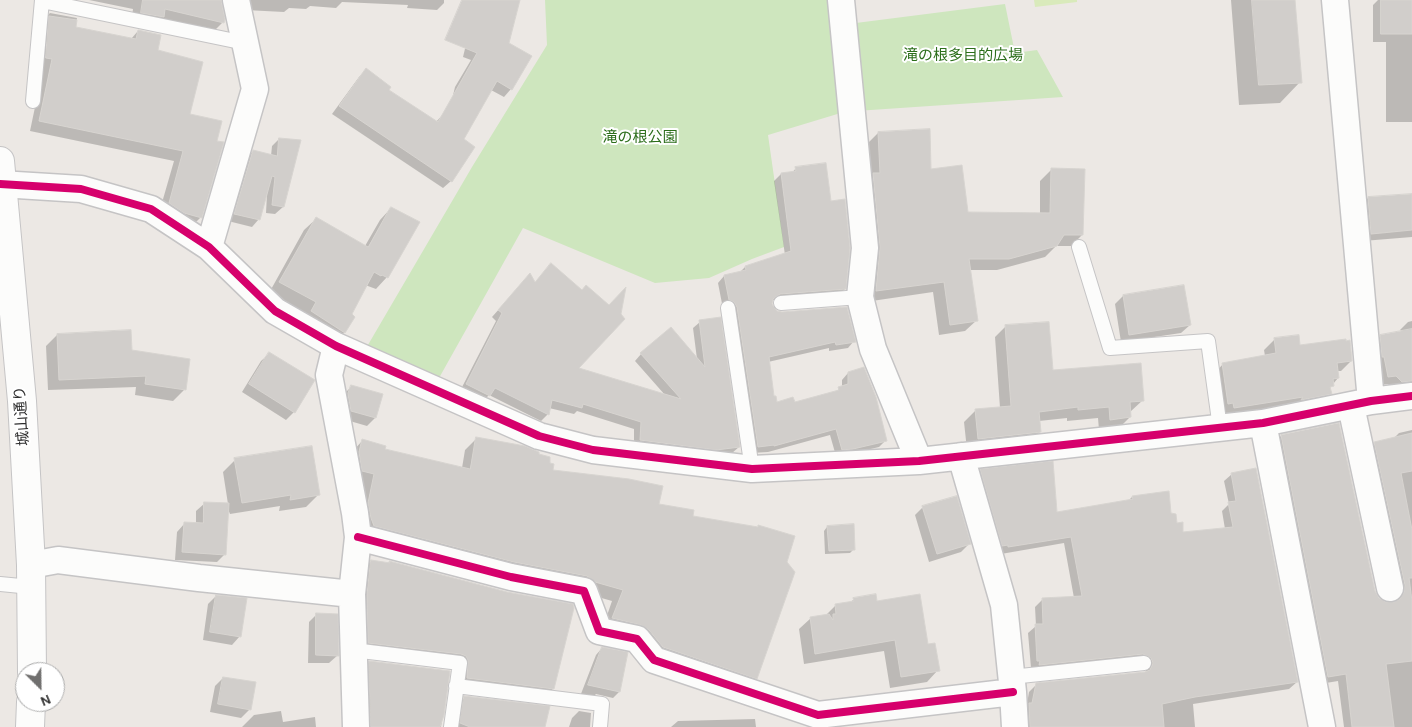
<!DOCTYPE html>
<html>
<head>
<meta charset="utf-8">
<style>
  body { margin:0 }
  #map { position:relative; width:1412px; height:727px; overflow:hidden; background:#ece8e4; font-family:Karla,sans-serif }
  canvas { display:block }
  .north { position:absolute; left:15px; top:662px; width:50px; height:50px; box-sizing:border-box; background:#fff; border:1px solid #ababab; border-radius:50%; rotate:157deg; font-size:14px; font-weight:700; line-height:20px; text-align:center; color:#2e2e2e }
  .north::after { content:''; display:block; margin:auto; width:18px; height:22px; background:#706f6e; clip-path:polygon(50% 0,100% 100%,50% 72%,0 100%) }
</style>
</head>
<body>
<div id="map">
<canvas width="1412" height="727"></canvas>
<div class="north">N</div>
</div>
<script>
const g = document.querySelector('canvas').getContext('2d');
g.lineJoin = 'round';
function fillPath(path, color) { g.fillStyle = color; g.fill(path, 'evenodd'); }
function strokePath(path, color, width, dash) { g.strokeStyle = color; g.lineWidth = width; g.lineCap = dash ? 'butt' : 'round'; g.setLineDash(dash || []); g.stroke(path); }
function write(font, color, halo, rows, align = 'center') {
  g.font = font + ' Karla,"Noto Sans JP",sans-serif'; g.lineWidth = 4; g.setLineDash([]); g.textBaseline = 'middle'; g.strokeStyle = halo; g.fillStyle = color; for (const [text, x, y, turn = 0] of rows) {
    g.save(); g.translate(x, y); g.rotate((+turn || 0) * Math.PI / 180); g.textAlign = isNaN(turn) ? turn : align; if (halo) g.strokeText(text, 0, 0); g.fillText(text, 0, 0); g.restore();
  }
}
fillPath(new Path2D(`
  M545,0H833L844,112L768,135L784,247L752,259L709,278L655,283L523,228L439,378L365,350L472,167L547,45Z
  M1005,4L1015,53L1037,50L1063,97L856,111L848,24Z`), '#cee6be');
fillPath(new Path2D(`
  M1034,0H1077V2L1035,7Z`), '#d9eabb');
fillPath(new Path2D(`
  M89,0H221L223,22L212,33L131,23L133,9Z
  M242,0H444V3L437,10L407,8L408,5L342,2L336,8L310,6L306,9L289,8L284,12L245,10Z
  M482,0H518L508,43L511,89L504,97L491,90L463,140L451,181L443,188L332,114L359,77L366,70L387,90L436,122L445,112H449L455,87L471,60L463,57L475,7Z
  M1231,0H1294L1300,82L1280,103L1239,105Z
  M1378,0H1412V122H1386V42H1373V5Z
  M50,13L77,18L75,28L131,39L138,31L157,51L201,217L191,227L159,213L174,161L30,131L43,69L36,68L40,23Z
  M878,133L930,171L967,213L1040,214V181L1051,170L1082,235L1071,246H1056L1045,257L997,270H970L977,320L965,331L939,335L933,292L865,302L867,144Z
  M279,139L283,207L275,214L266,213L267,194H266L259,219L252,227L228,221L246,159L253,151L271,156L272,146Z
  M796,168L845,289L838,296L773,300L771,304L776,312L854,341L848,348L829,351V348L768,362L773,397L776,403L794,404L835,392L842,387V380L848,373L886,440L879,447L846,455L836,456L830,435L768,452L751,453L718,283L724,276L739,273L745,267L785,255L774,181L781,174L792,173Z
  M1412,195V237L1363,241L1360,207L1368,198Z
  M391,208L387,277L376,289L365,285L351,315L353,317L344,333L332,344L269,293L304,230L316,219L365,246L380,220Z
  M524,281L577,368L665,395L635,361L641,354L697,359L693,328L700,322L739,447L732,453L634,447V429L577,411L574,414L549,408L548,414L541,421L489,395L482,402L460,391L496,321L492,317Z
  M1123,296L1190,325L1181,333L1121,342L1115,304Z
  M1412,321V387L1394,390L1388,384L1380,385L1372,344L1381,336L1403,332L1400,330L1408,322Z
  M1006,326L1052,372L1143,400L1130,412V417L1119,428L1099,430L1098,418L1067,421V418L1039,421L1040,432L1029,443L967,450L964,422L976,410L1000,408L995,337Z
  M57,335L131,351L189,360L184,390L173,401L135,395L136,387L48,390L46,346Z
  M1275,339L1351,361L1341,371H1337L1338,378L1329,389L1330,392L1320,403L1224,418L1213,375L1223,364L1265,356L1264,350Z
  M270,353L294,412L286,420L242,392L261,361Z
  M351,387L375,418L367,426L343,419V395Z
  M1412,430V727H1344L1338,681L1320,684L1273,444L1281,436L1378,599L1386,604L1397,602V594L1367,451L1375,443L1393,439L1399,433Z
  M477,438L551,471L692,517L757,528L759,526L756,678L745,689L602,630L612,601L584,593L363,537L352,452L363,440L384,450L462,468L465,450Z
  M235,460L318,495L306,507L279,511L280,506L230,514L228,509L225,554L217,562L175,560L177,532L185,523L196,524V511L205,503L228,504L223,472Z
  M981,470L1056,513L1128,501L1132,497L1168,492L1170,514L1182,533L1225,529L1222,511L1229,504L1224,481L1232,474L1297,682L1289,689L1193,704L1195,727H1023L1029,692L1037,684L1145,673L1146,671L1144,665L1033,672L1034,667L1031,668L1028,633L1036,626L1035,607L1042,600L1074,598L1064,543L1001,554L974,478Z
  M923,507L969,544L961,552L929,562L915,515Z
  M827,527L854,549L850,553L825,554L824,531Z
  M371,561L387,564L389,562L507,593L553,689L547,694L462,684L463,666L363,648L365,567Z
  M216,596L240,636L232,645L203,640L208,604Z
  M854,599L876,603L927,645L938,670L927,682L890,688L884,651L804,664L799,629L811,618L825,616L835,606L850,603Z
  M317,614L338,655L329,663H308L309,622Z
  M602,648L619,692L613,698L596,694L590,700L579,699L596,655Z
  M369,662L449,672L441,727H364L363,669Z
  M223,678L250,709L241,718L210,712L215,686Z
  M465,697L543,727H455L458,704Z
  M281,711L283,722L315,717L316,727H242L254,715Z
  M579,711L591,713L590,727H569L572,718Z
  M755,719L756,727H671L678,721Z`), '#0003');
const building = new Path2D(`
  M143,0H221L225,19L224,23L165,9L164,17L141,13Z
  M462,0H520L509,43L532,56L512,90L497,81L464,139L475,147L452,182L339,106L366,68L391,87L389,90L438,122L477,53L445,40Z
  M1252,0H1295L1302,83L1259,85Z
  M1381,0H1412V34H1381Z
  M49,16L77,20L76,27L136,39L138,30L161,35L158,50L203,62L190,114L222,121L217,141L224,142L202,218L184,213L169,203L183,151L39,121L52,59L46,58Z
  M930,129L931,169L962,165L968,212L1050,213L1051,168L1085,169L1083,235H1064L1057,246L1009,259H969L978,321L950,325L944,282L876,291L880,247L873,173H880L878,132Z
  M279,138L301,140L284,207L272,205L275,177L272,176L260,220L234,214L253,150L277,156Z
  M826,163L831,201L845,199L850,248L846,289L780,294L773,299L772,304L777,311L782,312L847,307L856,342L836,345L835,342L769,357L774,396H776L777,402L793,397L795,402L839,390L838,387L848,384V372L864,367L876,397L887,441L853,449L842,450L836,429L774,446V445L758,447L737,307L734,302L729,300L724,275L746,270L745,266L791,251L781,173L796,171L795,167Z
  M1412,194V230L1371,234L1368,197Z
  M391,207L420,222L388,278L382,275L381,276L374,272L352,314L355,317L345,333L311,311L316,302L279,282L316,217L368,247Z
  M551,263L582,290L586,285L609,305L626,287L621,314L625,319L579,368L681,399L640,353L671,327L705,367L699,320L721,317L740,447L716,450L640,440L641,422L583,404L582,408L552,400L549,415L495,388L490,396L466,384L502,313L498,310L530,273L535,282Z
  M1184,285L1191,325L1129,335L1123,295Z
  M1049,322L1053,370L1141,363L1144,401L1130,402L1131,417L1110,420L1109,407L1078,410V407L1039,412L1041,432L978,439L975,409L1011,406L1005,325Z
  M1412,329V381L1402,382L1396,376L1388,377L1384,357H1382L1380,335Z
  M131,330L132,350L190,359L186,390L145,384L146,376L59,380L57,334Z
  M1299,335L1300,345L1346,339V341L1350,340L1352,361L1337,363L1339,378L1333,379L1334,386L1330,387L1332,394L1301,400L1303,397L1234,408L1233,403L1228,404L1222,363L1276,353L1274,338Z
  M269,352L315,380L295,413L249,384Z
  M351,385L383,394L376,418L351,411L348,394Z
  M1339,423L1375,591L1379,598L1386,602H1394L1400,599L1404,592L1405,585L1374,442L1412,433V471L1401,473L1412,530V578H1409L1412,601V661L1386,664L1394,727H1352L1346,674L1328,677L1281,435Z
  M476,437L525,446L539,452V454L550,457V463L554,464L553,470L629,479L663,486L659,504L694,510L693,516L758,527V525L795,536L787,562L795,572L757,679L663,647L649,630L641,625L612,618L623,590L595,582L587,576L514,562L374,526L371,518L368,503L374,474L362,471L359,452L362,439L386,446L385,449L470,469Z
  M312,446L320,495L290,500L291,495L242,503L234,458Z
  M1053,461L1057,512L1133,499L1132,496L1169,491L1171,513L1176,514L1177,523L1183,522V532L1233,527L1228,502L1236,501L1231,473L1256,468L1298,682L1195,697L1162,704L1164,727H1030L1029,703H1032L1036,683L1145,672L1150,670L1153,663L1151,658L1143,654L1039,665L1040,661H1037L1035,624H1043L1042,598L1082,596L1071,537L1008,547V545L1002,546L980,469Z
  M957,496L971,544L937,554L922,506Z
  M204,502L229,503L226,555L182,552L184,522L203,523Z
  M854,524L855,550L829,551L827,526Z
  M371,560L390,563L389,561L507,592L573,604L574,608L554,689L467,678L468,660L466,656L461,654L368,643L367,595Z
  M876,594L877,601L920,594L928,644L935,643L940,671L901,677L895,640L815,654L810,617L829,614L833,620V614H836L835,604L854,601L853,598Z
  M216,595L247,598L241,637L210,632Z
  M316,613L338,614L339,656L316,655Z
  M602,647L628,652L620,692L588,685Z
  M369,661L450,671L444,715L440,727H371Z
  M223,677L256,682L251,710L218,704Z
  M464,696L550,706L545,727H470L460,723Z`);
fillPath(building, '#d1cecb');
strokePath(building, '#d7d4d0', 1);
const lane = new Path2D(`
  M42,1L245,43
  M33,101L42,0
  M1079,247L1110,348L1208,341L1220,428
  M781,303L860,297
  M728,308L752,469
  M0,584L31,587
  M353,650L460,663L451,727
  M1011,677L1144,663
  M456,686L602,704L600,727`);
const street = new Path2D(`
  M841,0L865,248L860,297L873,349L919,461
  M1335,0L1371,401
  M0,184L81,189L151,209L209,247L275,311L336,346L539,436L593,450L752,469L919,461L1263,423L1371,401L1412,396
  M209,247L255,89L236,0
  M336,346L329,375L355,513L358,537L352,594L356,727
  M1351,406L1390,588
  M1263,423L1322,727
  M961,456L1004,605L1013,692L1015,727
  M358,537L511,577L584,591L599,631L637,639L654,660L818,715L1013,692
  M31,565L58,560L199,578L352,594`);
const secondary = new Path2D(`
  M0,161L22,401L31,565L32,672
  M30,727L31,702`);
strokePath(lane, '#c5c4c5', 16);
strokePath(street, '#c5c4c5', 29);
strokePath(secondary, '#c5c4c5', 30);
strokePath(lane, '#fcfcfb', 14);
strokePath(street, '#fcfcfb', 26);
strokePath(secondary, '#fcfcfb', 28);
strokePath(new Path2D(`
  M0,184L81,189L151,209L209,247L275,311L336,346L539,436L593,450L752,469L919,461L1263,423L1371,401L1412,396
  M358,537L511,577L584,591L599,631L637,639L654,660L818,715L1013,692`), '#d6006c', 8);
write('15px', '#2c6e1b', '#fff', [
  ["滝の根多目的広場",963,56],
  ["滝の根公園",640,138]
]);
write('15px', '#2e2e2e', '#fff', [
  ["城山通り",22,416,-94]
]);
</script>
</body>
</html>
